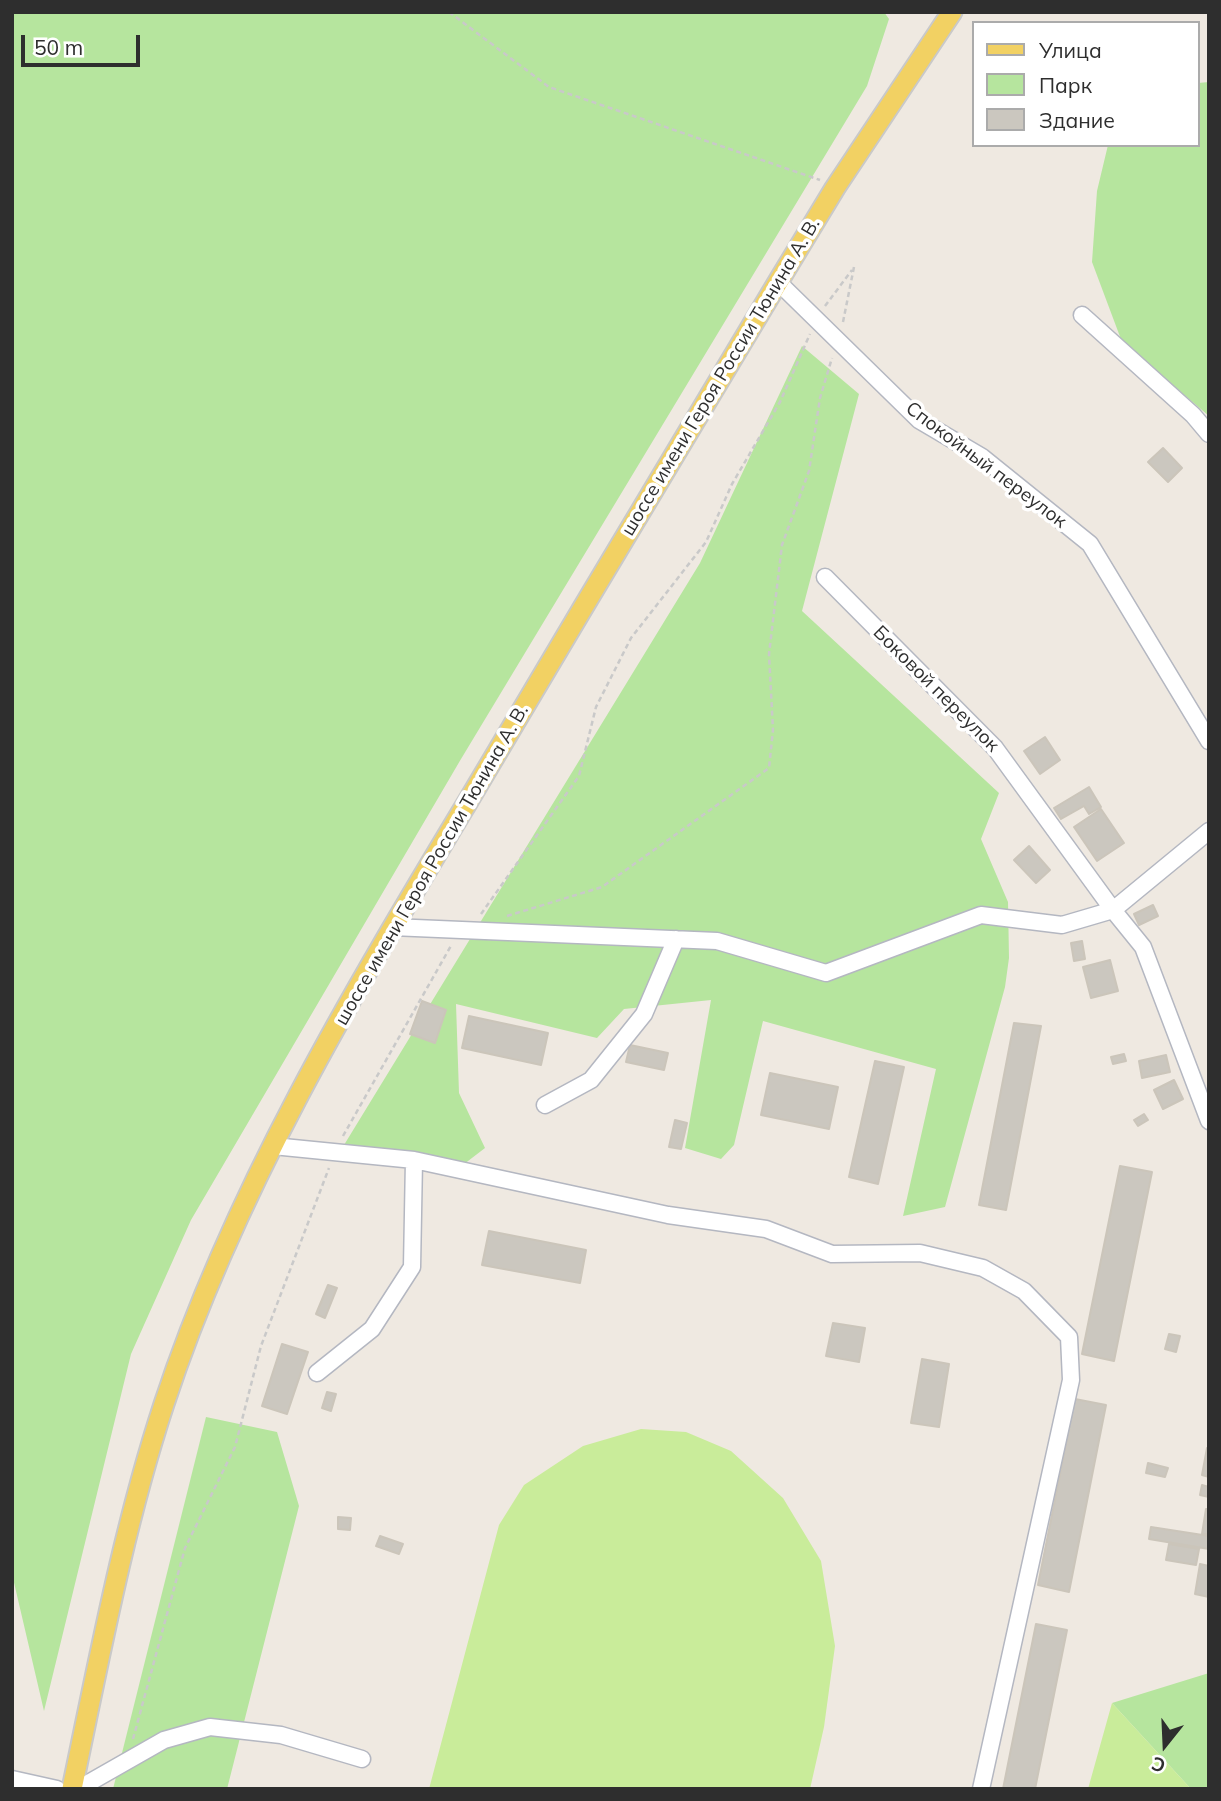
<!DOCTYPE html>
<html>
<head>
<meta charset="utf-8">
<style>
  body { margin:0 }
  #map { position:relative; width:1221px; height:1801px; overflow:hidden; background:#efe9e1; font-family:Mulish,sans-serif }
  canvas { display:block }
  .frame { position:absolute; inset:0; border:14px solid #2e2e2e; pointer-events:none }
  .legend { position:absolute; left:972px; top:21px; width:228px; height:126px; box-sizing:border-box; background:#fff; border:2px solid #ababab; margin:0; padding:9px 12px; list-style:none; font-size:21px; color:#2e2e2e }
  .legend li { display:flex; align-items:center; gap:14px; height:35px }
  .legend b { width:35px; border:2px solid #ababab }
  .north { position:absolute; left:1130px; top:1710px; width:70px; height:70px; -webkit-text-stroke:5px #fff; paint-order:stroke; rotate:198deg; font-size:19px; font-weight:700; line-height:28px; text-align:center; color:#2e2e2e }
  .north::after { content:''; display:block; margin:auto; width:24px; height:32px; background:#2e2e2e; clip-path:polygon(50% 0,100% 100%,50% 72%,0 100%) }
  .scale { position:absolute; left:21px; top:35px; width:119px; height:32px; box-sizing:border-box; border:4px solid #2e2e2e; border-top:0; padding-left:9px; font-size:21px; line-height:24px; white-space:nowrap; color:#2e2e2e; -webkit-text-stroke:5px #fff; paint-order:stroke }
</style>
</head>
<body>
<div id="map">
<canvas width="1221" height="1801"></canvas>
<div class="frame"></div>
<ul class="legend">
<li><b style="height:9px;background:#f2d163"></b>Улица</li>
<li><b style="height:19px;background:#b6e59e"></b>Парк</li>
<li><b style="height:19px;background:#cbc7bf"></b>Здание</li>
</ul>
<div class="north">С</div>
<div class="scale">50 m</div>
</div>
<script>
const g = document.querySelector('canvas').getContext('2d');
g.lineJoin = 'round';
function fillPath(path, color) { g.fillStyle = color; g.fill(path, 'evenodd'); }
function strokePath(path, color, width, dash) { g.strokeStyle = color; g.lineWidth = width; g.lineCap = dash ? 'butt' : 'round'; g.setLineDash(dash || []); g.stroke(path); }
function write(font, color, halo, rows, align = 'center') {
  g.font = font + ' Mulish,sans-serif'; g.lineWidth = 7; g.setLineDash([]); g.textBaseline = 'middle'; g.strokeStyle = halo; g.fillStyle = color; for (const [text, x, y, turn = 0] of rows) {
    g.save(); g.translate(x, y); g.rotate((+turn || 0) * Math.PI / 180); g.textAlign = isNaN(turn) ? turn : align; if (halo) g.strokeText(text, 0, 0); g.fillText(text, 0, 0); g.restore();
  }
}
fillPath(new Path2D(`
  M12,12H884L889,19L867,86L461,759L191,1220L131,1354L44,1711L12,1574Z
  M1209,82V416L1122,342L1092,262L1097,191L1108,145H1198V83Z
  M802,346L859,394L802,611L999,793L981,839L1008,902L1009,958L1005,987L945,1207L903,1216L936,1069L763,1021L734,1145L721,1159L685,1148L711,1000L624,1009L597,1038L456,1004L459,1093L485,1148L455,1171L344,1145L700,563Z
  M206,1417L277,1432L299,1506L227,1789H113Z
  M1209,1673V1789H1191L1112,1703Z`), '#b6e59e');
fillPath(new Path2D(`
  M641,1429L686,1432L731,1451L783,1498L821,1561L835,1646L824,1727L810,1789H429L499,1525L524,1485L583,1446Z
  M1112,1703L1191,1789H1088Z`), '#c9ec9a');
const building = new Path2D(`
  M1163,448L1182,468L1168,482L1148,462Z
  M1045,737L1060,760L1040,774L1024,751Z
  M1089,787L1101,807L1089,814L1084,806L1061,819L1054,808Z
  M1101,809L1124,843L1097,861L1074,827Z
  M1029,846L1050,870L1036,883L1014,860Z
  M1153,905L1158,916L1139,925L1134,914Z
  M1082,941L1085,959L1074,961L1071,943Z
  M1110,960L1118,991L1091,998L1083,967Z
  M422,1001L446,1010L435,1043L410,1034Z
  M469,1016L548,1033L541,1065L462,1048Z
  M1014,1023L1041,1026L1006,1210L979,1205Z
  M630,1045L668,1053L664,1070L626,1062Z
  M1124,1054L1126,1061L1113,1064L1111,1057Z
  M1166,1055L1170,1072L1142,1078L1139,1061Z
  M875,1061L904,1067L878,1184L849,1177Z
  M770,1073L838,1087L829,1129L761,1115Z
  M1174,1080L1183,1099L1163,1109L1154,1090Z
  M1144,1114L1148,1120L1138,1126L1134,1120Z
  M675,1120L687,1123L681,1149L669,1147Z
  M1120,1166L1152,1172L1114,1361L1082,1354Z
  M489,1231L586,1250L580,1283L482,1265Z
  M328,1285L337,1288L325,1318L316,1314Z
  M833,1323L865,1328L859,1362L826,1356Z
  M1169,1334L1180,1336L1176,1352L1165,1349Z
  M282,1344L308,1352L287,1414L262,1406Z
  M922,1359L949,1364L939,1427L911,1423Z
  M327,1392L336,1394L331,1411L322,1408Z
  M1075,1399L1106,1405L1069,1592L1038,1585Z
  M1207,1448L1209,1449V1477L1202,1475Z
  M1148,1463L1168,1468L1165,1477L1146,1473Z
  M1202,1485L1209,1487V1497L1200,1495Z
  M1206,1509H1209V1534H1202Z
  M338,1517L351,1518L350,1530L338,1529Z
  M1151,1527L1209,1536V1549L1149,1539Z
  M380,1536L403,1544L399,1554L376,1546Z
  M1169,1544L1199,1549L1196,1565L1166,1560Z
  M1200,1564L1209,1566V1597L1195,1594Z
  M1036,1624L1067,1630L1035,1789H1003Z`);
fillPath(building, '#cbc7bf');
strokePath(building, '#cbc5ba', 2);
const minor = new Path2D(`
  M778,282L919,420L982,457L1090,544L1209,741
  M1082,315L1193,415L1209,434
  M825,577L995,748L1113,910L1143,947L1209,1121
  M392,927L717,941L826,973L981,915L1062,925L1113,910L1209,831
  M545,1105L591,1080L644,1014L676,939
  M273,1146L414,1160L412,1267L372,1329L317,1373
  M414,1160L668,1215L766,1229L832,1254L920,1253L983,1268L1024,1291L1069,1337L1071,1380L981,1789
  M12,1779L57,1789
  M78,1789L164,1740L210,1727L281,1735L362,1759`);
const major = new Path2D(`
  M72,1789C99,1660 123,1529 164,1404C234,1191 352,994 467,803C570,629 674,455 778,282L835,188L952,12`);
strokePath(minor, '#b4b7c1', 19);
strokePath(major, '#c9c9c9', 23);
strokePath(new Path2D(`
  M449,12L549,87L820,180
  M825,306L852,270
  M843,322L854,267
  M481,914L579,776L596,707L631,638L706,542L732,484L780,402L810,334
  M507,916L602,887L769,768L773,730L769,654L782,545L809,471L820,398L832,358
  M343,1136L452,944
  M133,1739L185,1548L235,1447L261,1346L329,1168`), '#c9c9c9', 2.5, [5, 3.5]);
strokePath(minor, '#fff', 16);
strokePath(major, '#f2d163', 19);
write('19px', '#2e2e2e', '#fff', [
  ["шоссе имени Героя России Тюнина А. В.",721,377,-59],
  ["Спокойный переулок",986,465,37],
  ["Боковой переулок",936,689,45],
  ["шоссе имени Героя России Тюнина А. В.",432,865,-60]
]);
</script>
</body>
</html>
